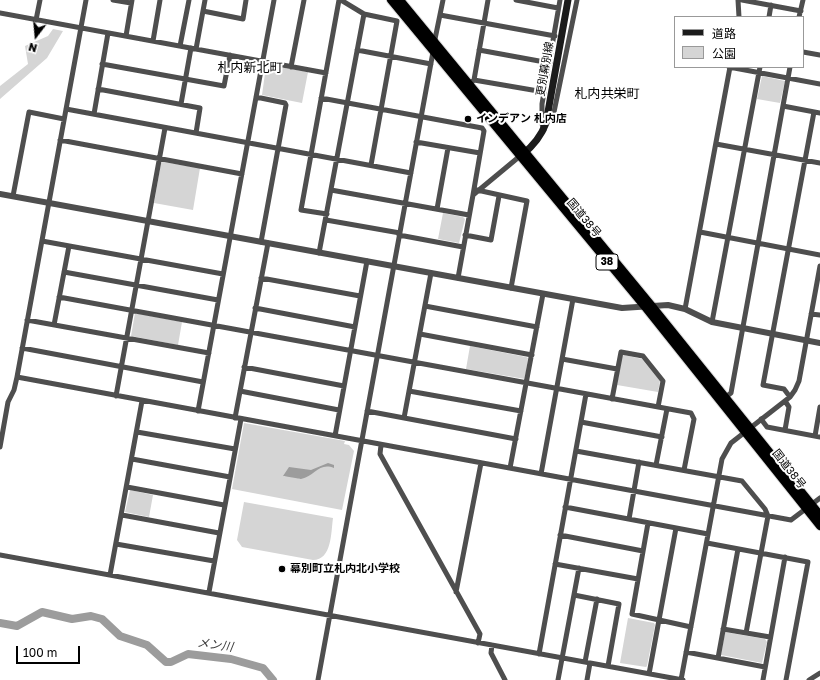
<!DOCTYPE html>
<html>
<head>
<meta charset="utf-8">
<style>
  body { margin:0 }
  #map { position:relative; width:820px; height:680px; overflow:hidden; background:#fff; font-family:"Golos Text","Noto Sans JP",sans-serif }
  canvas { display:block }
  .legend { position:absolute; left:674px; top:16px; width:130px; height:52px; box-sizing:border-box; background:#fff; border:1px solid #999; margin:0; padding:5px 7px; list-style:none; font-size:12px; color:#000 }
  .legend li { display:flex; align-items:center; gap:8px; height:20px }
  .legend b { width:20px; border:1px solid #999 }
  .north { position:absolute; left:16px; top:16px; width:40px; height:40px; -webkit-text-stroke:3px #fff; paint-order:stroke; rotate:196deg; font-size:11px; font-weight:700; line-height:16px; text-align:center; color:#000 }
  .north::after { content:''; display:block; margin:auto; width:14px; height:18px; background:#000; clip-path:polygon(50% 0,100% 100%,50% 72%,0 100%) }
  .scale { position:absolute; left:16px; top:646px; width:64px; height:18px; box-sizing:border-box; border:2px solid #000; border-top:0; padding-left:5px; font-size:12px; line-height:14px; white-space:nowrap; color:#000; -webkit-text-stroke:3px #fff; paint-order:stroke }
</style>
</head>
<body>
<div id="map">
<canvas width="820" height="680"></canvas>
<ul class="legend">
<li><b style="height:5px;background:#1b1b1b"></b>道路</li>
<li><b style="height:11px;background:#d5d5d5"></b>公園</li>
</ul>
<div class="north">N</div>
<div class="scale">100 m</div>
</div>
<script>
const g = document.querySelector('canvas').getContext('2d');
g.lineJoin = 'round';
function fillPath(path, color) { g.fillStyle = color; g.fill(path, 'evenodd'); }
function strokePath(path, color, width, dash) { g.strokeStyle = color; g.lineWidth = width; g.lineCap = dash ? 'butt' : 'round'; g.setLineDash(dash || []); g.stroke(path); }
function write(font, color, halo, rows, align = 'center') {
  g.font = font + ' "Golos Text","Noto Sans JP",sans-serif'; g.lineWidth = 4; g.setLineDash([]); g.textBaseline = 'middle'; g.strokeStyle = halo; g.fillStyle = color; for (const [text, x, y, turn = 0] of rows) {
    g.save(); g.translate(x, y); g.rotate((+turn || 0) * Math.PI / 180); g.textAlign = isNaN(turn) ? turn : align; if (halo) g.strokeText(text, 0, 0); g.fillText(text, 0, 0); g.restore();
  }
}
fillPath(new Path2D(`
  M53,29L63,31L47,58L0,99V86L28,64L25,46L48,36Z
  M268,65L308,72L302,103L262,95L266,66Z
  M762,76L785,81L780,103L757,99Z
  M163,162L200,168L193,210L154,203L161,163Z
  M443,213L463,217L465,219L459,243L438,239Z
  M135,313L182,322L178,345L131,336Z
  M470,346L526,357L528,358L525,379L466,369Z
  M624,355L642,359L660,381L658,392L617,385L622,356Z
  M244,423L345,441L344,444L349,445L354,451L342,510L232,489Z
  M130,490L153,495L149,517L125,512Z
  M244,502L333,518C331,532 332,560 313,560L242,547L237,540Z
  M628,618L654,623L655,625L647,666L646,667L620,663Z
  M725,632L765,639L767,642L762,663L721,655Z`), '#d5d5d5');
fillPath(new Path2D(`
  M328,463L334,465V468C319,462 315,476 301,479C300,479 285,476 283,476L289,467L311,470Z`), '#9c9c9c');
strokePath(new Path2D(`
  M0,623L17,626L42,612L72,619L91,616L102,619L120,636L147,645L166,662H171L188,654L231,659L263,668L273,680`), '#9c9c9c', 8);
const trunk = new Path2D(`
  M391,0L645,307L820,526
  M400,0L652,306L820,515`);
strokePath(trunk, '#dbdbdb', 10);
strokePath(new Path2D(`
  M113,0L131,3
  M341,0L364,14L397,21L371,165
  M516,0L558,8
  M738,0L739,17
  M742,0L801,11
  M203,11L243,19L246,0
  M0,13L326,73
  M440,15L555,36
  M769,17L771,5
  M799,17L803,0
  M36,20L40,0
  M126,36L132,0
  M153,41L160,0
  M434,44L443,0
  M180,46L189,0
  M196,49L205,0
  M357,50L431,64
  M479,50L550,63
  M803,52L820,55
  M102,64L224,86L230,55
  M291,67L304,0
  M729,67L820,84
  M474,80L488,0
  M467,86L474,80L544,92
  M98,89L200,108L196,133
  M256,97L285,103L286,105L261,242
  M321,98L482,128L484,131L473,195
  M181,104L191,48
  M783,106L820,113
  M66,109L411,173
  M94,114L108,33
  M547,117L554,112L577,0
  M544,130L542,124V104L560,0
  M60,140L242,174
  M416,142L480,153
  M716,144L820,163
  M331,190L469,215
  M477,190L527,201L511,288
  M13,196L29,112L64,119
  M437,209L448,148
  M327,214L301,210L339,0
  M326,220L400,233
  M700,232L820,255
  M399,235L463,247
  M465,235L491,240L499,196
  M42,241L223,274
  M319,253L364,14
  M64,272L218,300
  M261,278L360,296
  M458,278L473,195L520,156
  M59,297L691,413L694,419L684,470
  M425,306L537,327
  M255,308L355,327
  M685,309L730,67
  M811,314L820,315
  M27,320L209,353
  M712,322L760,67
  M54,325L69,246
  M420,334L532,355
  M22,348L203,382
  M562,359L617,369
  M244,367L344,386
  M17,377L791,520L820,498
  M240,391L339,410
  M409,391L521,411
  M116,396L165,128
  M790,397L784,389L763,385L814,112
  M612,399L621,352L643,356L663,381L658,407
  M723,399L731,393L790,67
  M785,401L789,407L785,430
  M198,411L274,0
  M367,411L516,439
  M235,418L268,243
  M404,418L431,273
  M761,419L767,427L820,437
  M581,422L662,437
  M137,432L235,449
  M335,436L367,261
  M815,436L820,407
  M381,445L380,454L480,634L478,643
  M0,447L8,402L14,390L17,377L86,0
  M576,451L742,481L765,509L768,516L746,633
  M132,459L230,477
  M656,465L667,409
  M510,468L543,294
  M541,474L573,299
  M127,487L224,505
  M565,507L708,534
  M122,515L219,533
  M629,519L639,462
  M648,523L632,614L691,627
  M560,535L643,551
  M707,543L808,562L786,680
  M116,544L214,561
  M0,555L683,680
  M555,564L638,579
  M110,575L142,401
  M209,592L241,419
  M456,592L481,463
  M574,595L619,604L608,666
  M723,629L770,637
  M492,645L491,653L505,680
  M686,652L765,667
  M539,654L586,394
  M718,658L738,549
  M585,662L597,599
  M649,674L676,528
  M318,680L433,52
  M558,680L579,568
  M587,680L590,663
  M681,680L722,459L731,443L790,397L795,390L799,381L820,266
  M763,680L785,557
  M809,680L820,673`), '#4e4e4e', 5);
strokePath(new Path2D(`
  M0,194L622,308L668,305L685,309L712,322L820,343`), '#4e4e4e', 6);
strokePath(new Path2D(`
  M522,155C533,146 541,137 546,123L568,0`), '#1b1b1b', 7);
strokePath(trunk, '#000', 8);
for (const [x, y, r, color] of [
  [468,119,4,"#000"],
  [282,569,4,"#000"]
]) { const dot = new Path2D(); dot.arc(x, y, r, 0, 2 * Math.PI); g.fillStyle = color; g.fill(dot); strokePath(dot, '#fff', 1.5); }
for (const [x, y, w] of [
  [607,262,22]
]) { const box = new Path2D(); box.roundRect(x - w / 2, y - 8, w, 16, 3); g.fillStyle = '#fff'; g.fill(box); strokePath(box, '#000', 1); }
write('bold 10px', '#000', null, [
  ["38",607,262]
]);
write('11px', '#000', '#fff', [
  ["更別幕別線",545,69,-80],
  ["国道38号",584,218,50],
  ["国道38号",789,469,52]
]);
write('bold 11px', '#000', '#fff', [
  ["インデアン 札内店",476,119],
  ["幕別町立札内北小学校",290,569]
], 'left');
write('italic 12px', '#3d3d3d', '#fff', [
  ["メン川",215,645,8]
]);
write('13px', '#000', '#fff', [
  ["札内新北町",250,68],
  ["札内共栄町",607,94]
]);
</script>
</body>
</html>
